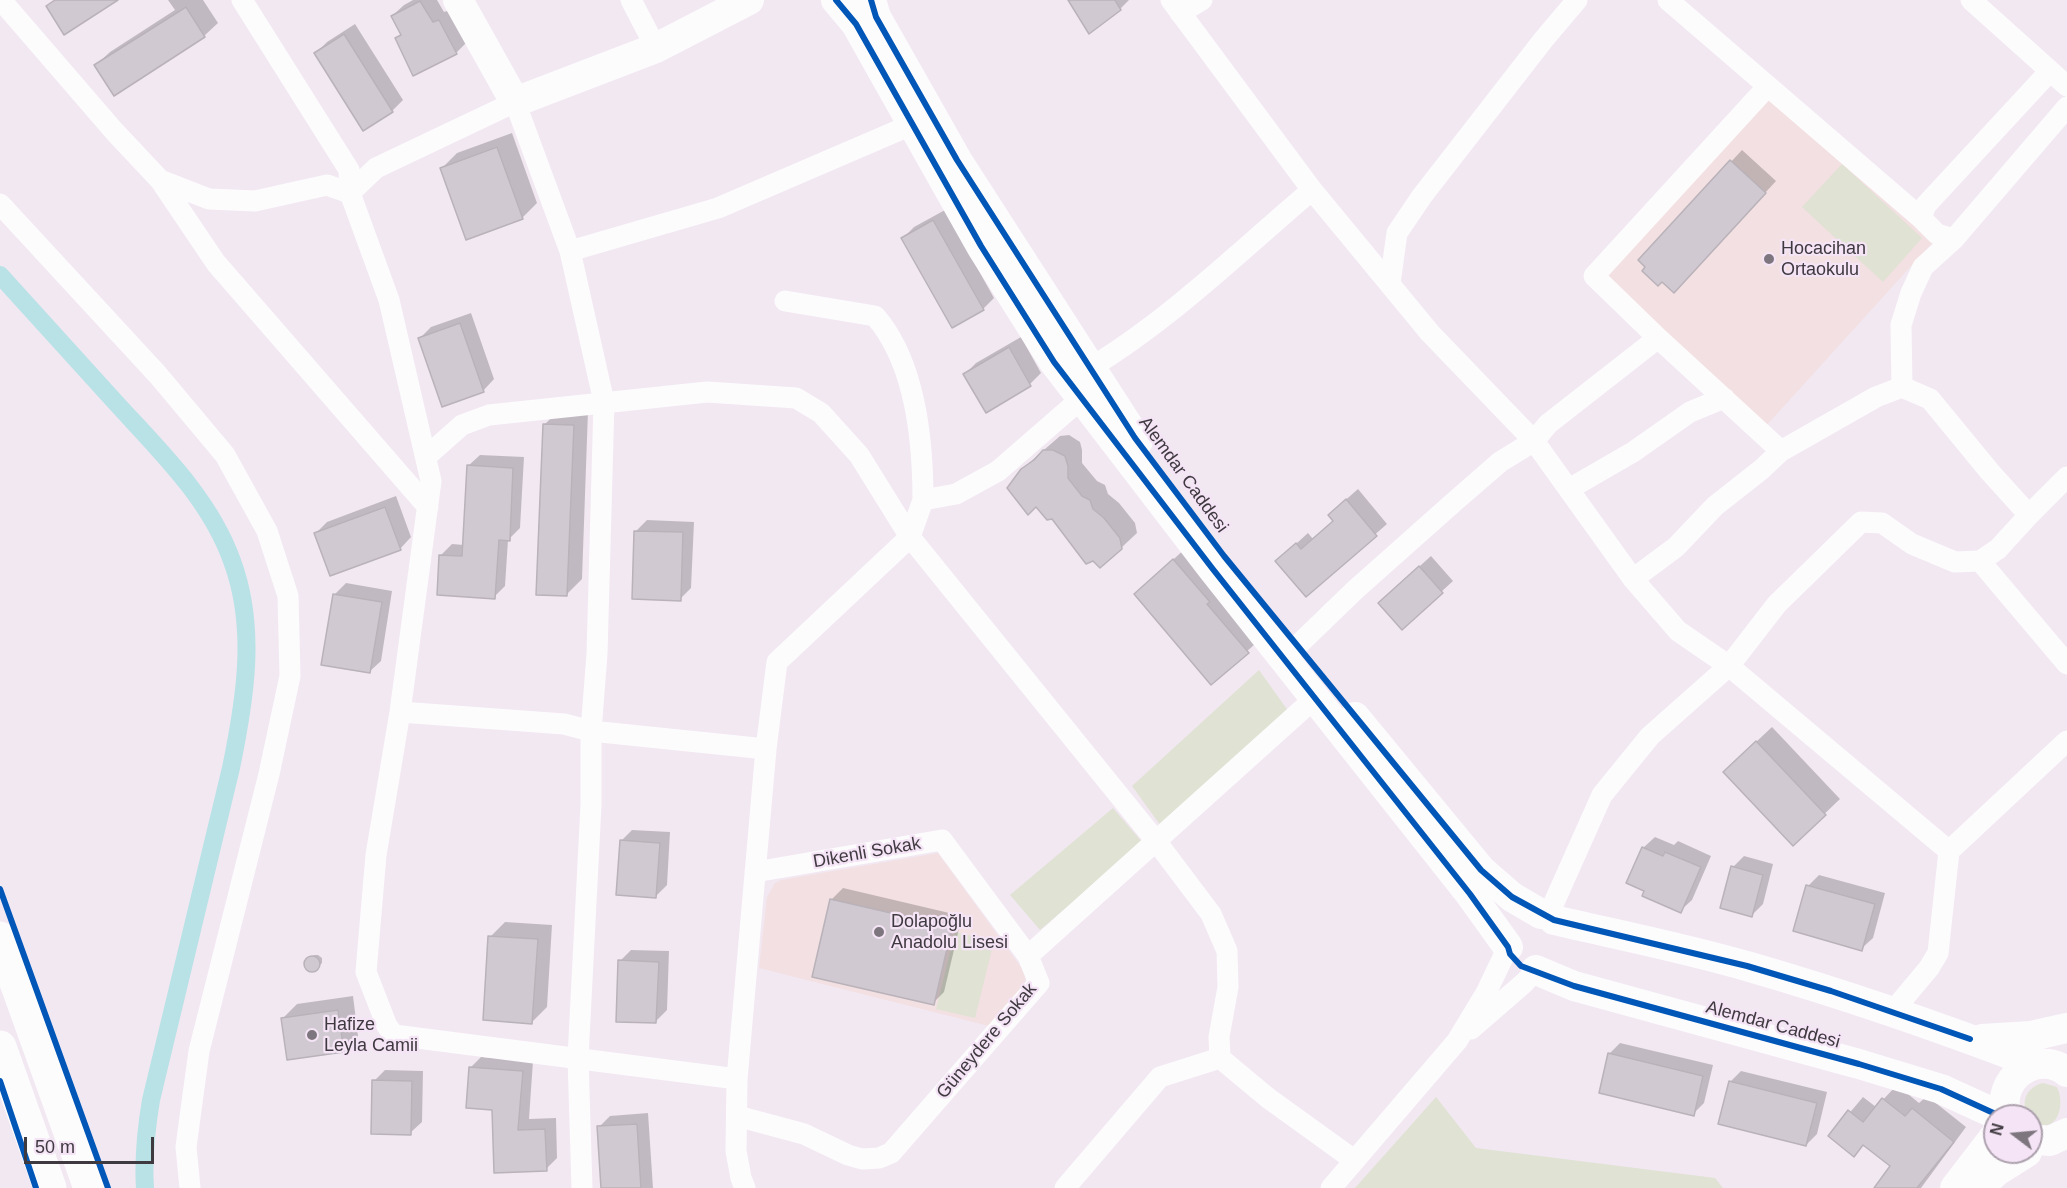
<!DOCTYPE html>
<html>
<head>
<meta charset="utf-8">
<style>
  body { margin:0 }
  #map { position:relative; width:2067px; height:1188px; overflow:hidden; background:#f2e8f2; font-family:Arial,sans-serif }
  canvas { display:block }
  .north { position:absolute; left:1983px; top:1104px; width:60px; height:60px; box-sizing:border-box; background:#f5e4f6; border:2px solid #aca0ad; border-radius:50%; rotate:286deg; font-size:16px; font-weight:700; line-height:24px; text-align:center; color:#3f3940 }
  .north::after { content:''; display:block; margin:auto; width:21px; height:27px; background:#7e767e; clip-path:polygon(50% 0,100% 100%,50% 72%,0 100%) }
  .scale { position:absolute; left:24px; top:1137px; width:130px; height:27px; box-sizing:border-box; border:3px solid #3f3940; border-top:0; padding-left:8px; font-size:18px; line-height:21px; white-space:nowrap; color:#3f3940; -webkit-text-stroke:4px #f5e4f6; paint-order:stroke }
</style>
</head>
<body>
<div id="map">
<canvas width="2067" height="1188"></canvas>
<div class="north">N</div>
<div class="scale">50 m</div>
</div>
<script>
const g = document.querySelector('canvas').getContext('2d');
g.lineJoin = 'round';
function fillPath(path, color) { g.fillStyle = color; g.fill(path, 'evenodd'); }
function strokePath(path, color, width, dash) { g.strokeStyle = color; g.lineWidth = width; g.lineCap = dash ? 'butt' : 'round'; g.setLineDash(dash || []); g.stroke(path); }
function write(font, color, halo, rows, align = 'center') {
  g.font = font + ' Arial,sans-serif'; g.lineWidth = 4.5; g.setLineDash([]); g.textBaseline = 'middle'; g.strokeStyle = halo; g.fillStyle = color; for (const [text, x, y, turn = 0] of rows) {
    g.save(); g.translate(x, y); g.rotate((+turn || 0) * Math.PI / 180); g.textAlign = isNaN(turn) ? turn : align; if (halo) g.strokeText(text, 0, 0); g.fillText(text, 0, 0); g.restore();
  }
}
fillPath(new Path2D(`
  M1769,92L1933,242L1766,426L1606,276Z
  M938,853L1026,974L1024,985L989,1026L759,968L767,897L775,883L781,880Z`), '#f3e0e2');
fillPath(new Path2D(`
  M1842,164L1922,238L1883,282L1802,207Z
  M1259,670L1289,712L1161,826L1132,786Z
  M1113,808L1143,843L1040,930L1010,895Z
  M955,932L994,941L975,1018L936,1009Z
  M2043,1083L2057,1087C2067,1108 2054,1138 2031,1120V1116H2028C2020,1101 2027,1087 2043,1083Z
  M1436,1097L1476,1148L1715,1178L1723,1188H1355Z`), '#e0e2d4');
fillPath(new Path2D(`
  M168,0H203L218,23L204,36L96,65L110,52L175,10Z
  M413,0H437L444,12L450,10L467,42L456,53L397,38L402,33L392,16L404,5Z
  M1070,0H1129L1120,9Z
  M355,24L403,100L392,111L316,53L327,42Z
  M512,133L537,203L522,218L442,168L457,153Z
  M1742,150L1776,181L1685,280L1647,267L1640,260Z
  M945,210L994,298L983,309L903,238L914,227Z
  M471,313L494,379L483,391L420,338L431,327Z
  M1021,337L1041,373L1030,384L965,374L976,363Z
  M559,410L588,411L582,579L567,594L544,425Z
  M1069,435L1080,442L1082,450V463L1097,481L1105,485L1108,494L1119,503L1135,523L1137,533L1121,548L1022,469L1060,436Z
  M480,455L524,457L520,528L508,540L505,586L494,597L441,555L452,544L464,545L468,466Z
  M1358,489L1387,524L1306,595L1277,561L1308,533L1313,539L1335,521L1341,504Z
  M396,496L411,537L400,549L316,533L327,522Z
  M647,520L694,522L691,588L680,599L636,531Z
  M1189,545L1263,637L1211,683L1136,594Z
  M1431,556L1453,581L1402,628L1391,592Z
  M346,583L392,591L381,661L369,672L323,664L335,594Z
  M1772,727L1840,799L1793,844L1740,757Z
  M632,830L670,832L667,885L656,896L621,841Z
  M1655,837L1674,845L1678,841L1711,856L1692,900L1680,911L1643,848Z
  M1744,856L1773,864L1763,904L1752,915L1733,867Z
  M1819,875L1885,893L1873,938L1861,949L1808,886Z
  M843,888L962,916L944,992L933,1003L814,975L832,899Z
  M505,922L552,925L547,1007L532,1022L490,937Z
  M631,950L669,951L667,1010L655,1022L620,961Z
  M314,955H318L322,958V963L314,971L309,970L306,968V962Z
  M353,996L358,1036L343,1051L282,1019L297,1004Z
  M1620,1043L1713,1065L1704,1103L1693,1114L1609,1054Z
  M481,1057L533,1061L529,1119L556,1118L557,1158L546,1169L470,1068Z
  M385,1070L423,1071L422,1122L410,1133L374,1081Z
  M1741,1071L1827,1092L1817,1134L1806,1145L1730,1082Z
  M1897,1085L1919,1103L1927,1096L1966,1127L1921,1188H1876L1892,1166L1864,1144L1854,1155L1830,1136L1863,1097L1876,1107Z
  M648,1113L653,1188H603L599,1127L610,1116Z`), '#0003');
strokePath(new Path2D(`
  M0,275C39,318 78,361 117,404C160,451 210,499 232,561C257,628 245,700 231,768L151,1100C146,1130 143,1158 145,1188`), '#b8e2e6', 18);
const building = new Path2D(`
  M55,0H118L64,35L46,6Z
  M1068,0H1115L1121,10L1089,34Z
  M420,1L433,22L439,20L457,54L413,76L395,38L401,35L391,16Z
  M186,7L205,37L114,96L94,65Z
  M344,34L393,112L363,131L314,53Z
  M497,147L523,219L466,240L440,168Z
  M1730,160L1766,193L1674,293L1662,282L1658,286L1642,271L1645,267L1638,260Z
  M933,220L984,310L952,328L901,238Z
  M460,323L484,392L442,407L418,338Z
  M1009,347L1031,386L986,413L963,374Z
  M543,424L574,425L567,596L536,595Z
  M1043,450H1053L1065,456L1068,466V478L1082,496L1090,500L1093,509L1104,518L1120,538L1122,549L1100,568L1093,561L1086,564L1052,519L1047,520L1036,507L1028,515L1007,488L1021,469L1034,460Z
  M467,465L513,468L510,541L499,540L495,599L437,595L439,555L462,556Z
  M1346,499L1377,536L1306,597L1275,561L1296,543L1301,549L1333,521L1328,515Z
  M385,507L401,550L330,576L314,533Z
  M634,531L683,532L681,601L632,599Z
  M1173,559L1210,602L1207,604L1249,653L1211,685L1134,594Z
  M1419,566L1443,593L1402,630L1378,603Z
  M333,594L382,602L370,673L321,665Z
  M1756,741L1826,815L1793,846L1723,772Z
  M620,840L660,843L656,898L616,895Z
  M1642,847L1663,856L1665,852L1701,867L1681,913L1642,896L1644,891L1626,883Z
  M1731,866L1763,875L1752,917L1720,908Z
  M1806,885L1875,904L1862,951L1793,931Z
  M830,899L952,927L934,1005L812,977Z
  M488,936L538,939L532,1024L483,1020Z
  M304 964a8 8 0 1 1 16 0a8 8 0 1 1-16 0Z
  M618,960L659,962L656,1023L616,1022Z
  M338,1010L344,1052L287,1060L281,1018Z
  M1608,1053L1703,1076L1694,1116L1599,1093Z
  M469,1067L523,1071L518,1130L545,1129L547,1171L494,1173L492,1110L466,1108Z
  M372,1080L412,1081L411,1135L371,1134Z
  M1729,1081L1817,1103L1806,1146L1718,1124Z
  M1882,1098L1905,1116L1912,1108L1954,1142L1917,1188H1874L1890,1166L1863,1145L1854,1157L1828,1136L1848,1110L1863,1122Z
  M637,1124L641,1188H601L597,1126Z`);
fillPath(building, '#d1c9d1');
strokePath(building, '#b9b2b9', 1.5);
strokePath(new Path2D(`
  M1,0L114,131L160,180L216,263L428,507
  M242,0L349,170L350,193L376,168L515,102L570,251L604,402L597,654L591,731V805L578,1058L582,1188
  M631,0L656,48
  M1171,0L1312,190L1430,333L1534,441L1633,579L1678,631L1729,666L1949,851
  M1668,0L1921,218
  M1971,0L2067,86
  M1180,13L1202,0
  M2050,71L1926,205L1921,218L1937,234L1954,239L2067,107
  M160,180L209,199L255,201L327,185L350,193L389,300L431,481L400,712L376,855L366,972L387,1026L394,1035L737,1079
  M0,204L158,375L225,455L267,531L288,596L290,676L269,774L199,1051L186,1147L190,1188
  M570,251L718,208L911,125
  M1390,283L1397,233L1422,196L1544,39L1577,0
  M785,301L875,316C916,363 923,440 923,500
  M1658,338L1594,276L1768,86
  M1090,368C1171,319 1240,251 1312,190
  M1902,387L1901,325L1911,293L1923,267L1954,239
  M1082,398L998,471L956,494L923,500L910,537L1156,841L1211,914L1227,951L1228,987L1219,1037L1220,1058L1268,1098L1354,1160
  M427,456L462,425L489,415L707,392L796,398L821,413L859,455L910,537L777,662L766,749L737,1079L736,1151L741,1178L745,1188
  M1569,489L1633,452L1690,412L1724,398
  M1980,561L2067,664
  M1633,579L1676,547L1715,506L1762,469L1781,451
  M1297,646L1355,590L1454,502L1500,462L1534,441L1548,424L1658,338L1781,451L1876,397L1902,387L1930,399L1990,472L2029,515L2067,477
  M400,712L564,724L591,731L766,749
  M755,872L942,840L1028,956
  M1548,916L1602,795L1650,736L1729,666L1777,604L1861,522L1882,523L1912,544L1955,562L1980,561L1998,549L2029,515
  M1893,1011L1929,968L1938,953L1949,851L2067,741
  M1471,1029L1524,983L1536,970
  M737,1116L804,1134L848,1155L862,1159L879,1158L891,1153L1039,983L1028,956L1315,698
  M1065,1188L1160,1077L1220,1058
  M1331,1188L1457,1041L1486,993L1508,947`), '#fdfcfd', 21);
strokePath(new Path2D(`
  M458,0L515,102L656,48L749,0
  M836,0L856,24L981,246L1054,362L1212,568L1470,894L1508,947
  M871,0L876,17L957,160L1138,441
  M1355,717L1481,870L1512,897L1541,914
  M1554,920C1619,935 1685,948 1750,967C1847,995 1942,1028 2036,1064
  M1536,970L1574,986L1859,1064L1941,1089L2000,1116
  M1982,1039L2031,1036L2067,1028
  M2007,1116C1994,1080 2037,1048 2067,1072
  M2031,1139L2050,1141L2067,1133
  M1955,1188L1995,1136
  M1978,1188L1997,1171L2027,1152`), '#fdfcfd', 30);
strokePath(new Path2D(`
  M0,938L90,1188
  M0,1047L50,1188`), '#fdfcfd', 33);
strokePath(new Path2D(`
  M836,0L856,24L981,246L1054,362L1212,568L1470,894L1508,947L1510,954L1521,966L1574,986L1859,1064L1941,1089L2000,1116
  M871,0L876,17L957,160L1135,438L1224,556L1481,870L1512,897L1554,920L1747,966L1831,991L1970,1039
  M0,889L108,1188
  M0,1081L36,1188`), '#0057b8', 6);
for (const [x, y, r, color] of [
  [1769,259,6,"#7e767e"],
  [879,932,6,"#7e767e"],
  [312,1035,6,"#7e767e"]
]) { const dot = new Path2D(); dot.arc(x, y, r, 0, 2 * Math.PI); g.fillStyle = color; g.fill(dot); strokePath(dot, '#f5e4f6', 2); }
write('18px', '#3f3940', '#f5e4f6', [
  ["Hocacihan",1781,249],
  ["Ortaokulu",1781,270],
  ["Dolapoğlu",891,922],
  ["Anadolu Lisesi",891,943],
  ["Hafize",324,1025],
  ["Leyla Camii",324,1046]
], 'left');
write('18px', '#3f3940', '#f5e4f6', [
  ["Alemdar Caddesi",1183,475,54],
  ["Dikenli Sokak",867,853,-10],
  ["Alemdar Caddesi",1773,1025,15],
  ["Güneydere Sokak",987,1041,-50]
]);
</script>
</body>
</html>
